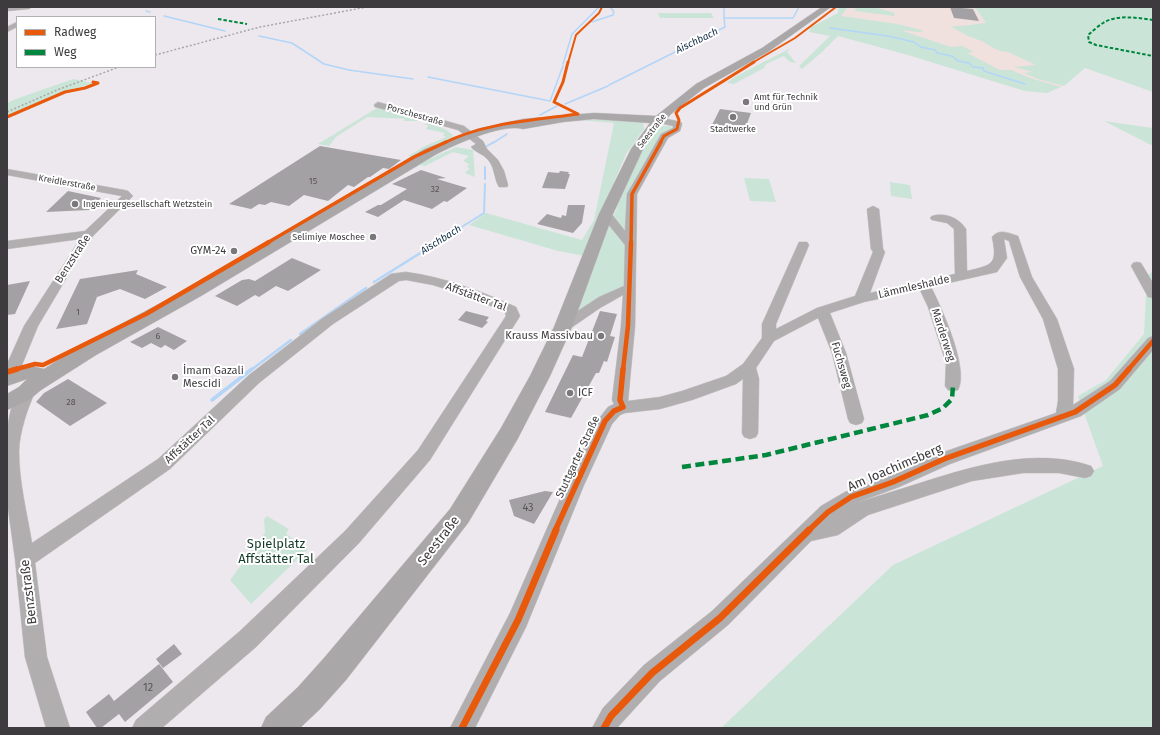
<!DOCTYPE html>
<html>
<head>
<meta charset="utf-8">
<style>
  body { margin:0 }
  #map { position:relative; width:1160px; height:735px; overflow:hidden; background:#ede8ed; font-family:"Fira Sans",sans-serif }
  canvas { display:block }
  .frame { position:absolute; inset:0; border:8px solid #3e3b3e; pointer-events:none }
  .legend { position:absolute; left:16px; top:16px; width:140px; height:52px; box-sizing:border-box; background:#fff; border:1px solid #b2b1b2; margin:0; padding:5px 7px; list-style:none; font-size:12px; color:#3e3b3e }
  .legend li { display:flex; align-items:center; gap:8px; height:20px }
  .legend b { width:20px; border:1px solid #b2b1b2 }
</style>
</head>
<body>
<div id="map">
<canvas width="1160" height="735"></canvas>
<div class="frame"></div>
<ul class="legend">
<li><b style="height:5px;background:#e8590c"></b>Radweg</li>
<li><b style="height:5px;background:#00873e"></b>Weg</li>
</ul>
</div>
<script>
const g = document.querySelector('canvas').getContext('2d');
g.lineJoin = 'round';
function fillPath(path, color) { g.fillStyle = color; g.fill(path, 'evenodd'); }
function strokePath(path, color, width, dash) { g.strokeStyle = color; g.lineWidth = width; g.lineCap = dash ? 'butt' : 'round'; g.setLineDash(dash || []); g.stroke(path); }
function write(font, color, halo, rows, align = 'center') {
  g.font = font + ' "Fira Sans",sans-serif'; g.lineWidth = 4; g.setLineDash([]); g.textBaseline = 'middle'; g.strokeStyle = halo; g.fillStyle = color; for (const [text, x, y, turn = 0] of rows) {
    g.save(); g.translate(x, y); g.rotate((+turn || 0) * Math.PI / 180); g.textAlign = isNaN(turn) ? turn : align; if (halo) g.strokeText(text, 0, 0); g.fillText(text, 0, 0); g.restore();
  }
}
fillPath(new Path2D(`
  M848,7H973L986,23L1045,59L1067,84L1047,93L1025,91L951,68L840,16Z`), '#f0e0de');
fillPath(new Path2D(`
  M841,7H848L841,16L897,24L887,27L898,24L924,31C917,34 910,29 903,31L951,47L962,46L974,52L967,53L1000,70H1011L1030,78L1061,87L1047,93L1025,91L908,55L838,36L821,53L802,69L799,66L830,36L809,32L811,27L838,13V9Z
  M856,7H874L895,13L894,16L855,11Z
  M968,7H1153V92L1085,68L1064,86L1038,79L1024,73L1033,72L1014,67L1036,65L1008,52L1000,51L984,43H987L968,36L950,26C962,27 973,24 986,23L976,9Z
  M658,13H711L714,18H660Z
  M791,48L787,52L796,63L790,62L784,56L766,64L764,68L734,84L727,83L733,78Z
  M73,79L92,83V84L73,89L7,117V103L14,100H13Z
  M377,108L420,121H404L405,119L367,117L336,137L329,146L318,144Z
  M621,119L643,122L644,129L626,154L594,229L585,256L558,251L469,225L486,213L582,240L594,220L614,123L579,120Z
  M1104,121L1153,128V146Z
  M428,123L445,129L453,135L451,138L411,157L408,156L425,146L446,137L443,135L445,133L426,129L428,125H424Z
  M659,126H670L673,129L659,137L631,186L626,234L613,217C618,208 619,198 623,188C632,166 643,144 659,126Z
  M456,147L473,150L475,177L465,173L470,168L467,167L469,164L463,161L469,156L453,152L425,166L420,165L386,184L421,163Z
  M744,178L769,179L776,202L750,201Z
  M890,182L910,185L912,199L891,196Z
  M609,224L626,247L625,282L623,287L578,311Z
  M1153,271V728H721L893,565L1103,466L1078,396L1106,380L1144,334L1147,276Z
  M267,516L289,529L286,534L308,549L251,604L230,580L265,533L264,519Z`), '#cae5d7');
strokePath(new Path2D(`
  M724,7V18
  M146,11L150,12
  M164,16L225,31
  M592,22L613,15L614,12L611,8L612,7
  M830,28L888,36L914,42L921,47L935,50L937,53L952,56L958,61L969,63L973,67L983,68L984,71L1025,84
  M259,36L292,43L324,64L349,70L413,79
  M563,64L572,34L599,7
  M428,77L550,101L563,66
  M609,85L725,27L724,18H793L799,7
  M565,104L608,86
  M540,115L557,106
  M493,143L507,134`), '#b2d5f8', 1.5);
strokePath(new Path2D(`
  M487,146L494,142
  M485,167V179
  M436,243L484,213L485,184`), '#b2d5f8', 2);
strokePath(new Path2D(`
  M374,282L438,242
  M300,334L366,288
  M251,370L291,340`), '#b2d5f8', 2.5);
strokePath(new Path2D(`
  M212,400L252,369`), '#b2d5f8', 3.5);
fillPath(new Path2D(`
  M950,7L973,9L979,21L954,18Z
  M720,109L751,113L745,129L712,125Z
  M320,146L401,160L389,169L383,168L370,177H368L354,187L348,185L328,201L304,195L289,206L271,202L265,205L259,204L251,209L229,204Z
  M421,170L446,178L437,179L467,188L447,202L444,201L432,209L404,200L378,217L365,212L378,205H381L407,189L392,184Z
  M560,171L569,172L568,174H570L565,189L542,188L548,172L559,173Z
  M68,191L101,198L89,210L46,212Z
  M568,205H585L582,223L573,233L537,224L547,214L561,218L562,215L566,216Z
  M292,258L321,270L288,291L276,286L259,297L255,295L237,306L215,296L242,280L249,279L255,281Z
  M138,270L136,274L167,287L145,299L120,289L97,297L87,324L56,329L80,279Z
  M30,281L15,314L7,315V285Z
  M466,311L489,317L486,321L488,322L482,328L458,320Z
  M600,311L617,314L610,336L615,337L607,362L604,361L599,373H596L571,418L545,412L573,355L582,357Z
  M158,327L187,341L174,350L165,345L161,348L151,343L142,348L130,342Z
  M68,379L107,403L70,426L36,402L44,393Z
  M545,491L553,492L534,524L514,516L509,500Z
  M174,644L182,654L163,668L156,659Z
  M159,664L173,682L125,722L119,714L101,728H97L86,712L109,694L114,701Z`), '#a4a1a4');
const minor = new Path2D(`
  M7,7H32L29,9L7,11Z
  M17,22V27L7,32V27Z
  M378,102L464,126L483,141L487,149L498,160L504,171L508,185L507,187H499C494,179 495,169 489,161C484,154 476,153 471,147L476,144L458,130L375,107L374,105Z
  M658,117L681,122L682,124L680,131L668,138L637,194L635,326L628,401L660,397L682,391L726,376L743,364L762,338V324L799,242H807L809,245L776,324V329L817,308L855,296L873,252L871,249L867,209L873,206L879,209L883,249L885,252L870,293L955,274L954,229L947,223L932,220L930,218L932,216C945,212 959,218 966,229L967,271C992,265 998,265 992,237C999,228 1009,233 1018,236L1032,277L1057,319L1074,369L1073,405L1110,381L1148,338L1153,336V350L1120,389L1081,416L950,464L899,487L856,503C877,496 899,490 920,483C974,466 1035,447 1091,466L1094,471L1091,476L1085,478L1059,473H1023L972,481L868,515L838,535L811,541L728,625L660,681L617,728H592L603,708L644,665L712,611L821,506L845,492L887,477L938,454L1056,413L1058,401V369L1043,319L1020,277L1009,241L1004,239L1007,258L997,272L931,287C941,306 970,370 958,390L953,391L948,390L945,386L946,363L928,307L920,290L864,302L830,313L846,353L864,419L862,423L856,425L850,423L848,419L832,353L818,318L774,341L756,368L759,379L758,433L756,437L750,439L744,437L742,433L743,379L736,384L692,400L660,409L625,413L620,415L612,424L584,485L526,627L475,728H450L510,613L566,485L597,421L608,407L614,404L612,400L621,326L623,295L600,308L568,330L563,331L558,330L556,327L558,324L599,297L624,286L625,245L600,214L606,211L610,212L625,231L627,194L661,134L673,128V126L655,122L654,120L655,118Z
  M7,169L124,190L128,191L133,196L93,236L76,262L38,326L17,377L14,381L7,382V364L24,326L80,239L7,249V241L85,231L122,196L7,175Z
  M1137,262L1141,263L1153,283V298L1148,297L1131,266L1133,263Z
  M406,272C444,277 481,291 516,307L520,316L430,460L359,543L256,647L162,728H132L136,720L240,631L345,531L418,450L506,316L505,312L467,296L433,285L406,280L399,281L333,324L259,383L170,469L35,563L47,657L70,728H46L25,657L15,559L7,501V428L11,409L22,386L28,384L34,386L36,390C28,407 19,433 19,452C19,482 27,513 32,543L158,459L249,375L323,318L391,274Z`);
const major = new Path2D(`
  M822,7H831L768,52L704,88L671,114L656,131L643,149L613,214L572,327L550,376L517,440L468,523L346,680L320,709L300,728H261L266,717L298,687L324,658L450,509L501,428L530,376L554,327L599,214L631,149L650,123L594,119L563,122L523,129C502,123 454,145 435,155L201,296L96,355L41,390L29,400L7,410V394L19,387L27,379L7,386V370L27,365L44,369L82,345L189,288L425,149L477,129L523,119L594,113L656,116L696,84L762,48Z`);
strokePath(minor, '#c9c6c9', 1);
strokePath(major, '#c9c6c9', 1);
fillPath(minor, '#b1aeb0');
fillPath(major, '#aaa7a9');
strokePath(new Path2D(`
  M155,55L260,27L367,7
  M7,112L57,90L119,67`), '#a9a7a8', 1.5, [2, 2]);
strokePath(new Path2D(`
  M218,19L247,24
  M1153,20C1138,18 1117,14 1103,23C1098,26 1093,31 1088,35L1089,42L1096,45L1153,56`), '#00873e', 2, [3.5, 2]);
strokePath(new Path2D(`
  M682,467L766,455L928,415L943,408L952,399L953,386`), '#00873e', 4.5, [9, 4.5]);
strokePath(new Path2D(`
  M568,63L576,35L599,13L602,7
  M752,63L795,38L836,7`), '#e8590c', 2);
strokePath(new Path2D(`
  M568,62L563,82L554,102L578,114
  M7,117L65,92L85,88L98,83L93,82
  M444,143C483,123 535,120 578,114
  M660,143L664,136L677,129L679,120L676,113L680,108L754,62`), '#e8590c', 3);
strokePath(new Path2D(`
  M267,243L414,157L446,142
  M631,243L632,194L661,142`), '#e8590c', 3.5);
strokePath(new Path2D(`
  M13,370L35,364L43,365L146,314L269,242
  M623,370L628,326L631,242
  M1128,370L1153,341`), '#e8590c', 4.5);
strokePath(new Path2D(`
  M7,372L17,369
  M555,531L605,421L614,411L623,407L620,400L623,369
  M808,531L828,512L851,497L893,482L944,459L1075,412L1115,385L1129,369`), '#e8590c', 5.5);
strokePath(new Path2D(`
  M462,728L518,620L556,530
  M604,728L611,716L652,673L720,618L809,530`), '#e8590c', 7);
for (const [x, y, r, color] of [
  [746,102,4,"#7b787b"],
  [733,117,4,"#7b787b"],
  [75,204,4,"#7b787b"],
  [373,237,4,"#7b787b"],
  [234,251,4,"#7b787b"],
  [601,336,4,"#7b787b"],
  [175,377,4,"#7b787b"],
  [570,393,4,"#7b787b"]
]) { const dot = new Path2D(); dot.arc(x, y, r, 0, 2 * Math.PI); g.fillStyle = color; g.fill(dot); strokePath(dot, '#fff', 1.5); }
write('9px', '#3e3b3e', '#fff', [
  ["Amt für Technik",754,97],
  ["und Grün",754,107],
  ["Stadtwerke",733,129,"center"],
  ["Ingenieurgesellschaft Wetzstein",83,204],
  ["Selimiye Moschee",365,237,"right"]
], 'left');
write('9px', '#3e3b3e', '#fff', [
  ["Porschestraße",415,115,16],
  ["Seestraße",652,131,-52],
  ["Kreidlerstraße",67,183,10]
]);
write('9px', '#585458', null, [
  ["15",313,181],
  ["32",435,189],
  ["1",78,312],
  ["6",158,336],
  ["28",71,402]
]);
write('italic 10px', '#0f2c43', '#fff', [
  ["Aischbach",697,41,-26],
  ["Aischbach",441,240,-32]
]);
write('11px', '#3e3b3e', '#fff', [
  ["GYM-24",226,251],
  ["Krauss Massivbau",593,336],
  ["İmam Gazali",183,371,"left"],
  ["Mescidi",183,384,"left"],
  ["ICF",578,393,"left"]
], 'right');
write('11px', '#3e3b3e', '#fff', [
  ["Benzstraße",73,259,-57],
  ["Lämmleshalde",914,287,-13],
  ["Affstätter Tal",476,297,20],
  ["Marderweg",943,335,72],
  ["Fuchsweg",841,365,74],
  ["Affstätter Tal",190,440,-43],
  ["Stuttgarter Straße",578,457,-65]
]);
write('11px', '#585458', null, [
  ["43",528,508],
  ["12",148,688]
]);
write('13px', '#3e3b3e', '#fff', [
  ["Am Joachimsberg",895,468,-23],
  ["Seestraße",439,541,-52],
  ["Benzstraße",29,592,-97]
]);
write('13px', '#153c29', '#fff', [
  ["Spielplatz",276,544],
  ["Affstätter Tal",276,559]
]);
</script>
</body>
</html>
